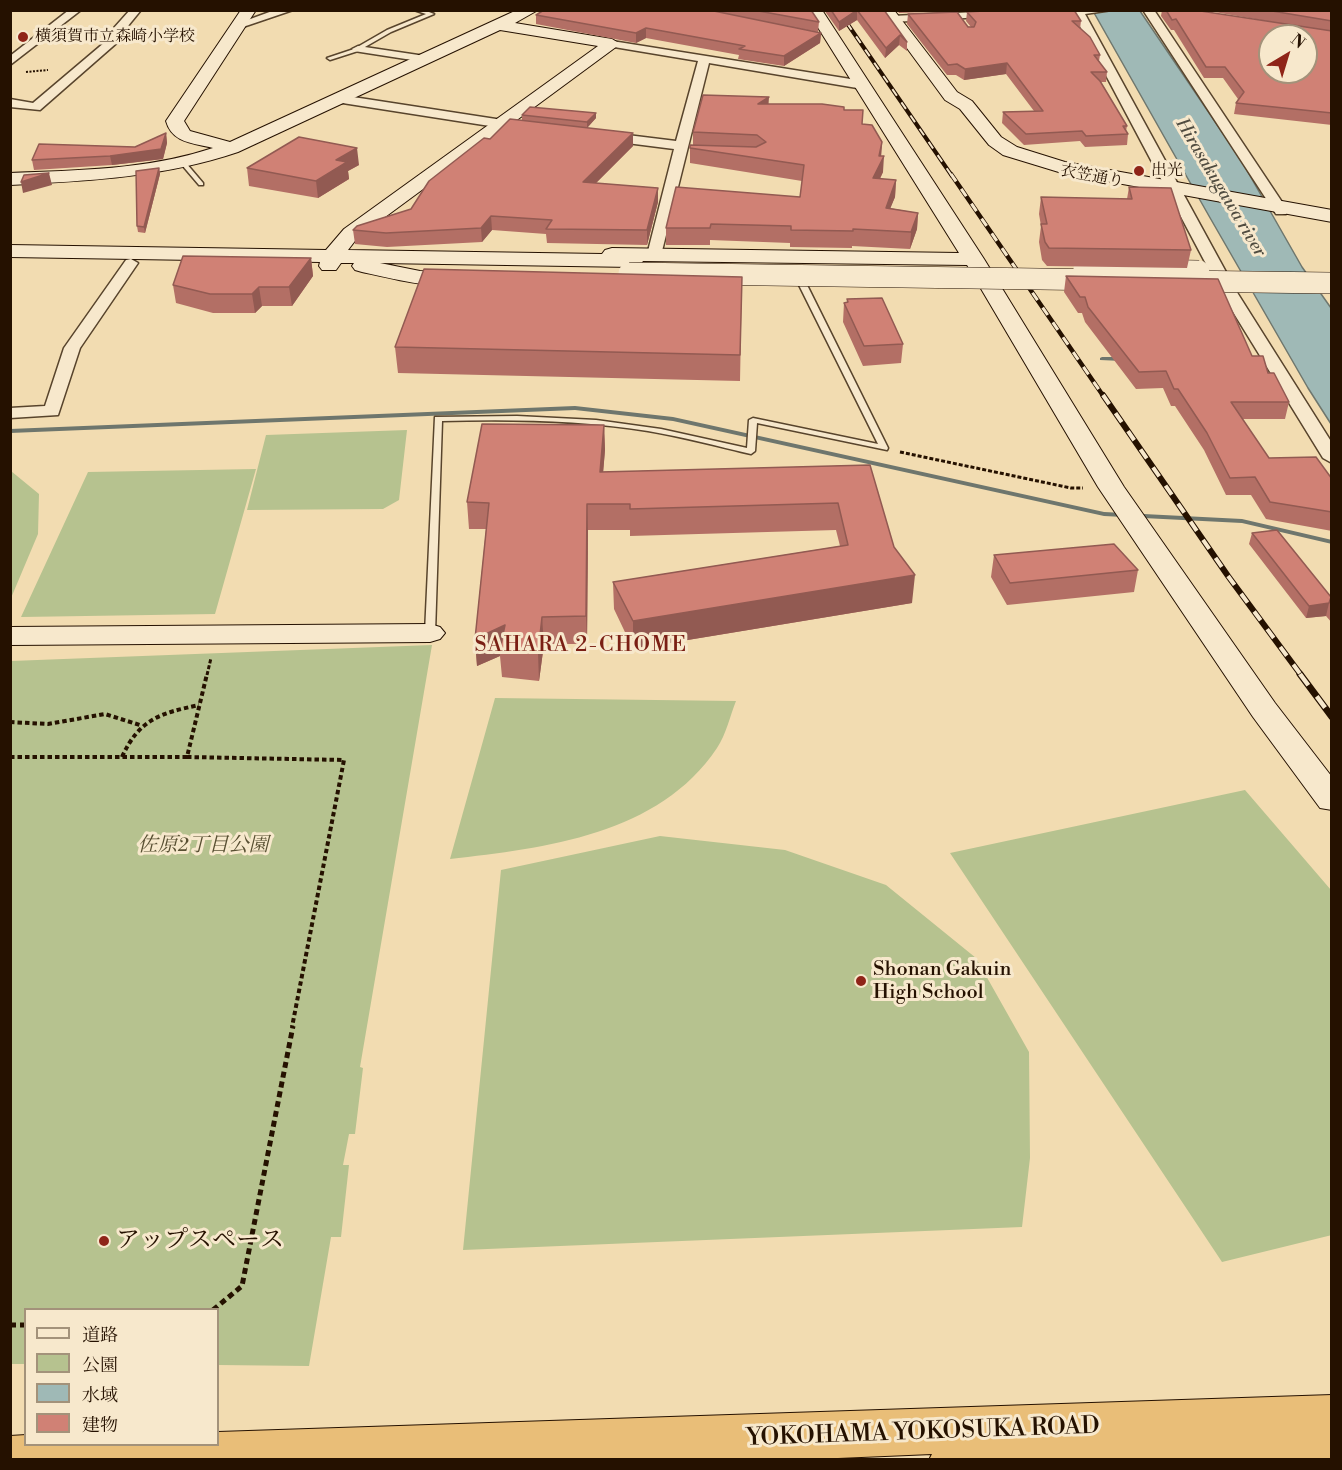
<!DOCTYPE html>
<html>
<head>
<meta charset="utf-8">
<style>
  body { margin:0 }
  #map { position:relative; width:1342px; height:1470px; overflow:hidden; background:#f2dcb1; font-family:"Libre Bodoni","Noto Serif JP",serif }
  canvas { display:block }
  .frame { position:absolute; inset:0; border:12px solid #251100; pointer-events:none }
  .legend { position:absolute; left:24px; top:1308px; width:195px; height:138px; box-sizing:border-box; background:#f7e8cc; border:2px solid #a3927a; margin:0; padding:8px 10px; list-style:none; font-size:18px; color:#251100 }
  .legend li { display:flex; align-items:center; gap:12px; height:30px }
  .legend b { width:30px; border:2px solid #a3927a }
  .north { position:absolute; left:1258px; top:24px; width:60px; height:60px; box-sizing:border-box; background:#f7e8cc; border:2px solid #a3927a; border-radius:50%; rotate:38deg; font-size:16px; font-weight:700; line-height:24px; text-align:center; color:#251100 }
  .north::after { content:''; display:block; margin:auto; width:21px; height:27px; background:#8f2418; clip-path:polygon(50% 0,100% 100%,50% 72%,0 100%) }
</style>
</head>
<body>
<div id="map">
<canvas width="1342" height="1470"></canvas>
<div class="frame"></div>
<ul class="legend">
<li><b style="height:8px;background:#f7e8cc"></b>道路</li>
<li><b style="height:16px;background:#b6c28f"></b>公園</li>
<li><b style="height:16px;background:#9fb9b6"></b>水域</li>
<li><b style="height:16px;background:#d08175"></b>建物</li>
</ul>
<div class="north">N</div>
</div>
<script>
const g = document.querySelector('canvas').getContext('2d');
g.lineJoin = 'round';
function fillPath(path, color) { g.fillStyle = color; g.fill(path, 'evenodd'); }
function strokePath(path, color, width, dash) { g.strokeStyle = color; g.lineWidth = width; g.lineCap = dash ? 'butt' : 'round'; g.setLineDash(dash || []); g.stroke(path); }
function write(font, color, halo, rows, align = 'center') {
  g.font = font + ' "Libre Bodoni","Noto Serif JP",serif'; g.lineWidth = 6; g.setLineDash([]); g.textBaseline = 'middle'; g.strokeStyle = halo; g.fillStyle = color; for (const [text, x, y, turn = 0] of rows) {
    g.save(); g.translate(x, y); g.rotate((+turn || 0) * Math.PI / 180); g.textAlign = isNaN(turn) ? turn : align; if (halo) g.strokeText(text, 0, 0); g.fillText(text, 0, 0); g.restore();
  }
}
fillPath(new Path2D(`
  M407,430L399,500L383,509L247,510L266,435Z
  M256,469L215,614L21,617L88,472Z
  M11,471L39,494L38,534L11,598Z
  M432,645L360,1067L363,1068L355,1134H349L343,1165H349L341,1237H331L309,1366L218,1365V1310H26L25,1364H11V661Z
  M495,698L736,701C730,716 726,735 717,748C659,835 545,848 450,859Z
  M1245,790L1331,890L1332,1235L1222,1262L950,853Z
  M660,836L785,850L886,885L976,958L1029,1052L1030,1158L1022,1227L463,1250L501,870Z`), '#b6c28f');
const water = new Path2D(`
  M1093,11H1140L1241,160L1302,267L1331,308V424L1308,388L1209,216Z`);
fillPath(water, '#9fb9b6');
strokePath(water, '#6e766d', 1.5);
fillPath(new Path2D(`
  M1102,357H1122L1125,359L1122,361L1100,360V358Z
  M575,406L673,417L1104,512L1242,519L1332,540V544L1242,523L1104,516L673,421L575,410L10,433V429Z`), '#6e766d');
const lane = new Path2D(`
  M414,10H424L434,14L391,32L358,51L330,60L327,58L354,49L387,30L426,14Z
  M182,163H186L203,183V185H199L182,165Z
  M800,283L807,285L888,448L887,450L757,423L755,451L751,454C717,446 683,437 648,431C580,420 511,419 442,421L435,633L430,636L427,635L425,633L435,417L517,416L596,420L661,429L747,448L749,420L753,418L878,444L799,285Z`);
const street = new Path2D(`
  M69,10H81L10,65V56Z
  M130,10H141L123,32L120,40L40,110L10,107V99L33,103L111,37L113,29Z
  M275,10H293L240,28L234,25Z
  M1060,10H1112L1085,14L1238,294L1332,443V463L1323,458L1222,294L1074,15L1060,14Z
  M1143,10H1154L1288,211L1286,214H1276Z
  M998,11L1002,12V16L892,22L886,19L892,16Z
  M612,41L863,81L869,85L863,89L709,63L661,255L654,259L647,255L674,149L603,140L597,136L603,132L676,141L698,61L608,46V42Z
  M358,46L425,56L431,59L425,62L354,51L352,49Z
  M340,95L522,123L528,127L522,131L336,102V96Z
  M131,259L138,263L80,348L58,415L10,418V408L45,406L64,348L126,260Z`);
const secondary = new Path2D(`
  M241,10H256L184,121L190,131L230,142L517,10H538L515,23L612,39L620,44L358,237L348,250L602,254L605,250L612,248L959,253L807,10H822L984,259L1124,487L1275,703L1332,777V810L1320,808L1253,717L1098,487L967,265L643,261L640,265L633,267L380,263L420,271L470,273L473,278L470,283C435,291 396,279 362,272L355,270L352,266L354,263H341L336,270H322L319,266L320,262L10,257V245L326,250L344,229L598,46L500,30L238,152C164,177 89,181 10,185V173C78,170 147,170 213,148C193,143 172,143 166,121Z
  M879,10H894L957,92L972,101L1001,137L1017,147L1065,162L1332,210V222L1062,173L1003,155L989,145L960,109L945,100Z
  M430,624L440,627L445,633L440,639L430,642L10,645V627Z`);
const highway = new Path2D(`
  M1332,1395V1460H929L932,1454L791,1460H10V1436L26,1435V1444H218V1432Z`);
strokePath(lane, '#58442c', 3);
strokePath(street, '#58442c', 3);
strokePath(secondary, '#251100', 2);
strokePath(highway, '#251100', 2);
strokePath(new Path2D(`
  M26,72L48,70`), '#251100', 2, [2, 1.5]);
strokePath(new Path2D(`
  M900,452L1071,488H1083
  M207,675L211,658`), '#251100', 3, [4, 2]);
strokePath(new Path2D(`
  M10,722L48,724L105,714L140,725
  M10,757H187L207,674
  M122,757C139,719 161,713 199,705
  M187,757L344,760L292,1027`), '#251100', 4, [4.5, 3]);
strokePath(new Path2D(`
  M213,1310L242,1286L293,1026
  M10,1325H26`), '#251100', 5, [6, 4]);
fillPath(lane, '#f7e8cc');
fillPath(street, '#f7e8cc');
fillPath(secondary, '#f7e8cc');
fillPath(highway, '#e9be78');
const railFar3 = new Path2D(`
  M838,10L952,176`);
const railFar2 = new Path2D(`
  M951,174L1104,397`);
const railFar1 = new Path2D(`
  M1103,395L1228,576L1301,675`);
const rail = new Path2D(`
  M1300,674L1332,717`);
strokePath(railFar3, '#251100', 4);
strokePath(railFar2, '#251100', 4.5);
strokePath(railFar1, '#251100', 6);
strokePath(rail, '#251100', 7);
strokePath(railFar3, '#f7e8cc', 2, [8]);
strokePath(railFar2, '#f7e8cc', 3, [9]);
strokePath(railFar1, '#f7e8cc', 4, [11]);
strokePath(rail, '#f7e8cc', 4.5, [14]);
const secondaryBridge = new Path2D(`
  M1084,269L1199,271
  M629,273L1108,280
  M1176,281L1331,283`);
strokePath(secondaryBridge, '#251100', 22, []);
strokePath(secondaryBridge, '#f7e8cc', 21);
fillPath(new Path2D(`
  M544,10H811L819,22L818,32L770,23L821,33L820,43L784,66L738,59L739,55L646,38L636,43L536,24V15Z
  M824,10H884L907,42V51L899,45L885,58L857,20L839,31Z
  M897,10H983L899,13Z
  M1162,10L1278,23L1203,10H1332V125L1234,114L1236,103L1238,99L1223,78H1204L1174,30H1171L1161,16Z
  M967,12L1081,21L1080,29L1100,55L1099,61L1107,72L1106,82H1101L1127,126L1126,131L1128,134L1127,145L1085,147L1080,141L1024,145L1002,123L1003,112L1034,111L1006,74L964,80L956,75H947L907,24L908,14L971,27L966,21Z
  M768,104L844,110L863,124L882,142L881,156L883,172L880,179L896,180L895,197L890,208L918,213L917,229L910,249L852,246V248L790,247V243L710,240V245H666V228L800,197L802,181L690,163V148L693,145V132Z
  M596,113V118L587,128L633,146L596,183L658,188V202L647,245L547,243L546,234L492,230L482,242L387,247L355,244L353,230L411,209L490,139L522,120V115Z
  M166,133L167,143L163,159L112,165L34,170L32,160L135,147Z
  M359,165L348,171L349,179L318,198L249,186L247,168Z
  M159,168L160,174L145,233L138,232L137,226Z
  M1129,187L1191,250L1187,268L1047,266L1042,260L1039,242L1041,226L1039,214L1041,197L1127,199Z
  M311,258L313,276L292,306H262L255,313H213L176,303L173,285Z
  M1066,276L1252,356L1268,373L1289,402L1285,419H1242L1269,458L1332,479V531L1266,519L1251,495H1226L1204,450L1175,406H1171L1163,388L1136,389L1085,322L1082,313H1078L1064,292Z
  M742,277L740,381L398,373L395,347Z
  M847,299L903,344L901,363L863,366L843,322L844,303L847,302Z
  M604,425L605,450L603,472L870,465L894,547L912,603L633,649L614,609L613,582L840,546L836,530L630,536V530H588L587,644H544L539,681L502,677L500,656L477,666L475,639L486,529H469L467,502Z
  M1252,533L1331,597L1332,595V623L1326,616L1306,618L1249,544Z
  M994,555L1138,570L1134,592L1007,605L991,577Z`), '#b36f65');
fillPath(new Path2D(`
  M857,10V20L839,31V22Z
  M646,28V38L636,43V33Z
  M821,33L820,43L784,66V56Z
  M900,35L899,45L885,58L886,48Z
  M1007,63L1006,74L964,80L965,69Z
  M769,97L768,112L758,104Z
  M596,113V118L587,128V122Z
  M166,133L167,143L163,159L112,165L110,156L161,149Z
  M633,133V146L584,195L583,182Z
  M882,142L881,158L884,156L883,172L872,194L873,178Z
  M357,148L359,165L348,171L349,179L318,198L316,181L336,160Z
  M159,168L160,174L145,233L144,227Z
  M49,173L52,185L23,193L21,182Z
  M896,180L895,197L884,224L886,208Z
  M658,188V202L647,245V230Z
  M918,213L917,229L910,249L911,232Z
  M491,216L492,230L482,242L481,228Z
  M311,258L313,276L292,306L289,287Z
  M259,287L262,306L255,313L252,294Z
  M604,425L605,450L601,498L600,472Z
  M587,504L588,530L587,644L586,616Z
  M915,575L912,603L633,649V621Z
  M1329,603L1326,616L1306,618L1309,606Z
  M542,617L544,644L539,681L538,653Z
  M505,625L500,649V656L477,666L475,639Z`), '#925a52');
const building = new Path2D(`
  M544,10H709L821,33L784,56L739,49L745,46L646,28L636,33L536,15Z
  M753,10H811L819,22Z
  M831,10H857L839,22Z
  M857,10H884L907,42L900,35L886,48Z
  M1001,10H1074L1081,21H1072L1090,37L1100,55H1094L1107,72H1091L1100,81L1127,126H1123L1128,134L1086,136L1082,131L1026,134L1003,112L1043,111L1007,63L965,69L957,64L948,65L908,14L957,12L968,27H974L976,22L967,12Z
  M1166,10H1194L1332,31V113L1236,103L1244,92L1225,67H1206L1176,19L1172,20ZM1270,36H1306V72H1270Z
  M1266,10H1332V21Z
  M703,95L769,97L758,104H822L844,107V110H863L862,124L872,125L882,142L879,156H884L873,178L896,180L886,208L918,213L911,232L853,229V231L791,230V226L711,224L710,228H666L676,187L800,197L804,165L690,148V145L756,147L766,142L757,135L693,132Z
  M530,107L596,113L587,122L522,115Z
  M510,119L633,133L583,182L658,188L647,230L546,229L552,220L491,216L481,228L386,233L353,230L357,226L411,209L429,181L484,138L490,139Z
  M166,133L161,149L110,156L32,160L39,144L135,147Z
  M299,137L357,148L336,160L347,162L316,181L247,168Z
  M159,168L144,227L137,226L136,171Z
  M49,173L21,182L24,175Z
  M1129,187L1171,188L1191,250L1049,248L1045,242L1041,224H1047L1041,197L1132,199Z
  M183,256L311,258L289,287H259L252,294H210L173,285Z
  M424,269L742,277L740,355L395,347Z
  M1066,276L1218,279L1252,356H1263L1268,373H1274L1289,402H1231L1269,458L1316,457L1332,479V512L1270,502L1255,477L1230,478L1207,433L1178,389H1174L1166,371L1139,372L1088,307L1085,297H1080Z
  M882,298L903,344L864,346L844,303L848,302L847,299Z
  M482,424L604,425L600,472L870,465L894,547L915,575L633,621L613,582L848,545L838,503L630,509V504H587L586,616L542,617L538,653L500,649L505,625L475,639L489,503L467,502Z
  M1277,530L1331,597L1329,603L1309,606L1252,533Z
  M1114,544L1138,570L1010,583L994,555Z`);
fillPath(building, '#d08175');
strokePath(building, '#925a52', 1.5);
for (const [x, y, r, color] of [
  [23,37,6,"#8f2418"],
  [1139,171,6,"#8f2418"],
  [861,981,6,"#8f2418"],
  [104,1241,6,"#8f2418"]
]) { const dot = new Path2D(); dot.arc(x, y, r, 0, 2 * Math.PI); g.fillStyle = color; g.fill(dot); strokePath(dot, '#f7e8cc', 2); }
write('16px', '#251100', '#f7e8cc', [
  ["横須賀市立森崎小学校",35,37],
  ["出光",1151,171]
], 'left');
write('16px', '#251100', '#f7e8cc', [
  ["衣笠通り",1092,177,11]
]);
write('italic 18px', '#504c40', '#f7e8cc', [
  ["Hirasakugawa river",1220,188,59]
]);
write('italic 20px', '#584f32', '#f7e8cc', [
  ["佐原2丁目公園",203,846]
]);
write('20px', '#251100', '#f7e8cc', [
  ["Shonan Gakuin",873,970],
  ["High School",873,993]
], 'left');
g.letterSpacing = '1.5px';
write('21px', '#7a1f14', '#f7e8cc', [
  ["SAHARA 2-CHOME",581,646]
]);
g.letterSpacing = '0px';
write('24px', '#251100', '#f7e8cc', [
  ["アップスペース",116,1241]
], 'left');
write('24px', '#251100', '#f7e8cc', [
  ["YOKOHAMA YOKOSUKA ROAD",923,1433,-2]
]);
</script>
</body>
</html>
